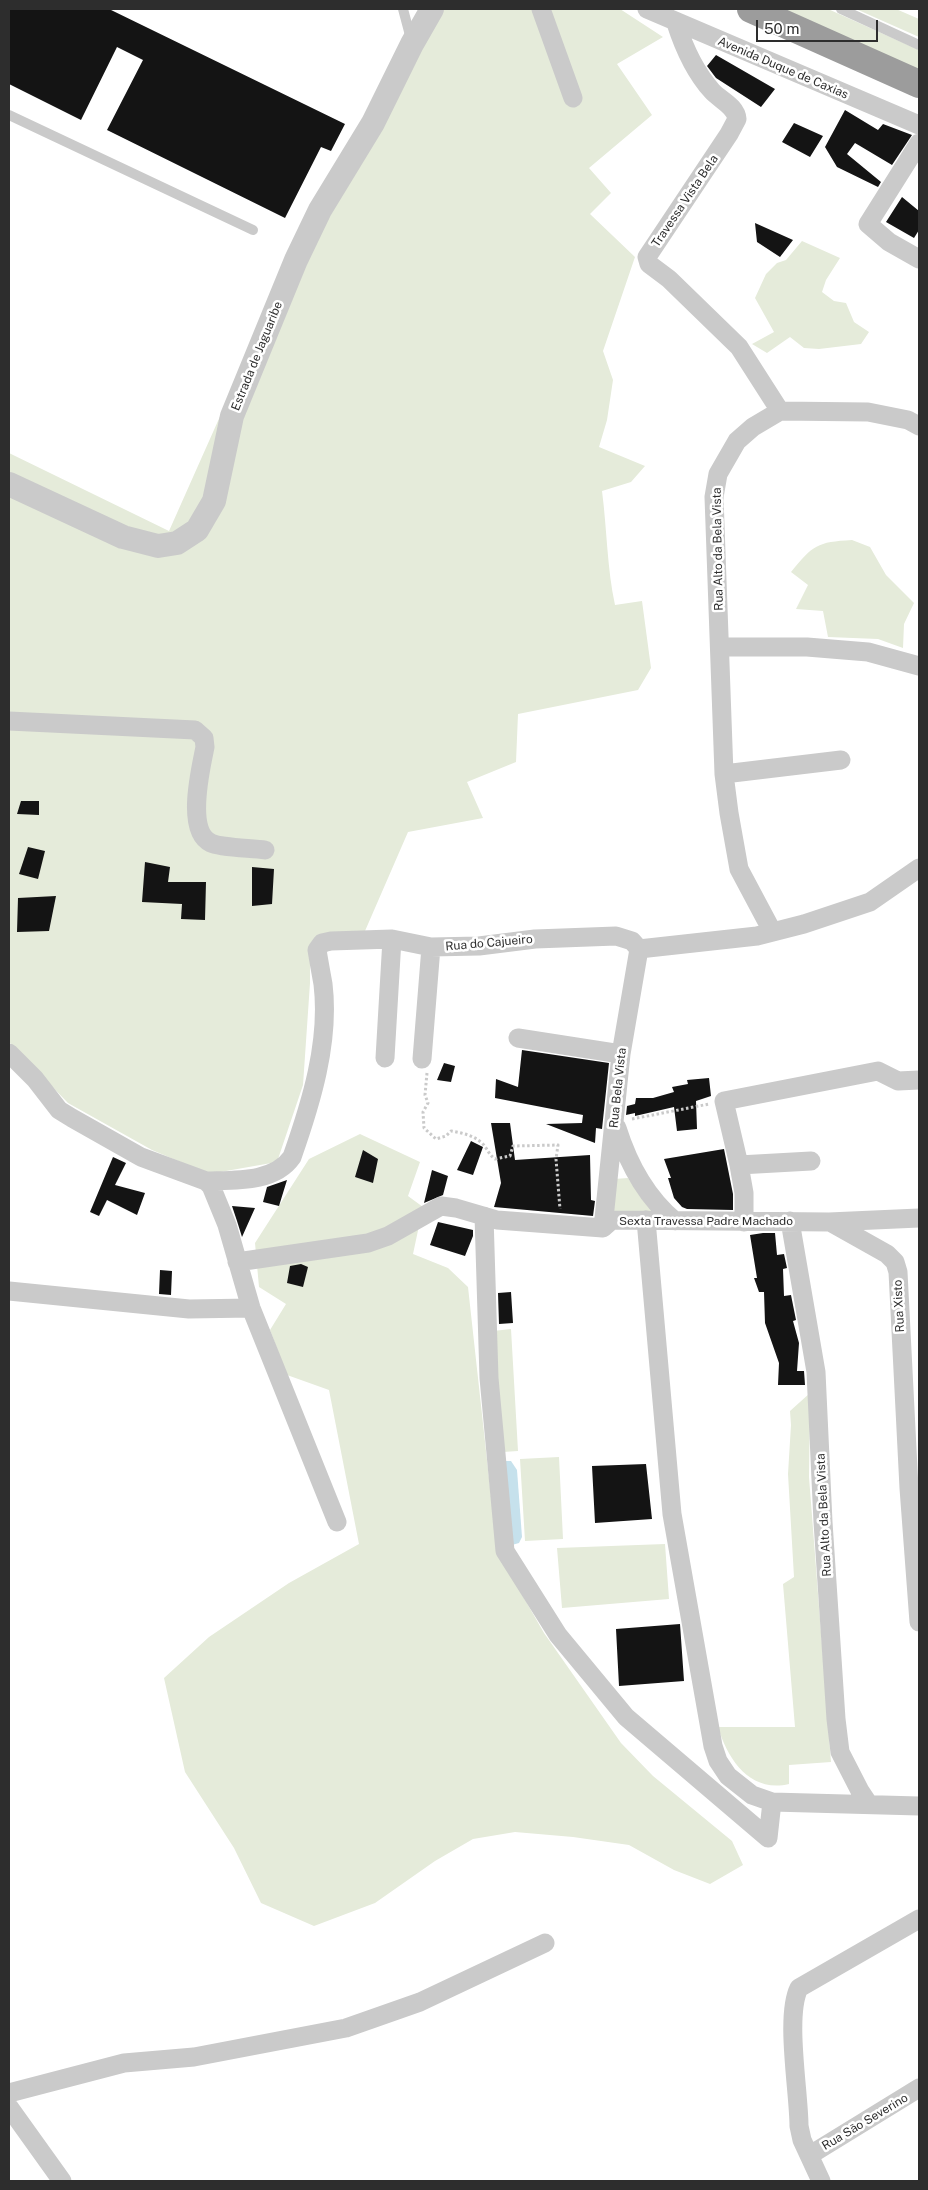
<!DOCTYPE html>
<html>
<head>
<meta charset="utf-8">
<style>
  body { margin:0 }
  #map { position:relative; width:928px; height:2190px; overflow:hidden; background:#fff; font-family:"Public Sans",sans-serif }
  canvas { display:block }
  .frame { position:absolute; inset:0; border:10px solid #2d2d2d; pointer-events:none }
  .scale { position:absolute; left:756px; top:20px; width:122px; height:22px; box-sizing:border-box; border:2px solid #2d2d2d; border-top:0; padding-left:6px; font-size:15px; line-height:18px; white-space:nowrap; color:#2d2d2d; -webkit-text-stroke:4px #fff; paint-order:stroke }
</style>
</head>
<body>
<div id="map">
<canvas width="928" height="2190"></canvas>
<div class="frame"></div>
<div class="scale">50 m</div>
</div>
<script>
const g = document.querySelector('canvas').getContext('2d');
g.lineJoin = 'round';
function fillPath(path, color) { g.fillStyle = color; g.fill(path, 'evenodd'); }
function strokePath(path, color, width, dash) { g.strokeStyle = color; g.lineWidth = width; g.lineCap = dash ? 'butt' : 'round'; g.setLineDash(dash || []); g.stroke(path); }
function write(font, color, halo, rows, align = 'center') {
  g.font = font + ' "Public Sans",sans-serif'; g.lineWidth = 5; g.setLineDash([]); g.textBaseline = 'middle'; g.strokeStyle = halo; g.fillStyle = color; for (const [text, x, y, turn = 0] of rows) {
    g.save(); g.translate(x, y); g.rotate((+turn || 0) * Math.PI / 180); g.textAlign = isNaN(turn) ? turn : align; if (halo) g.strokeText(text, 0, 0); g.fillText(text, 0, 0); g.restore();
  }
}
fillPath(new Path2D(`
  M443,9H620L663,37L617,64L652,115L589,168L611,193L590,214L635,257L603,351L613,380L607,420L599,447L645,466L631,482L602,491C607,529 607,568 615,605L642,601L651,668L638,690L518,714L516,762L467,782L483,818L408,832L365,931L310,947V983L303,1085L277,1162L209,1174L152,1150L68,1103L9,1042V453L169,531L274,295Z
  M779,9H828L919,50V73Z
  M856,9H896L919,19V37Z
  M802,241L840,258L826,280L822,292L834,301L846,303L854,322L869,332L861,344L819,349L804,348L790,337L767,353L752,344L774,332L755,298L766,274L777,263L786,260Z
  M852,540L870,547L886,575L914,603L904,624L903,648L878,639L828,637L823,611L796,609L808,585L791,572C813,545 817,542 852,540Z
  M360,1134L420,1162L408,1196L423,1207L413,1254L448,1268L468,1287L497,1551L544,1633L621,1743L653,1776L732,1841L743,1865L710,1884L674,1870L629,1845L573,1837L515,1832L473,1839L435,1861L375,1903L314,1926L261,1903L234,1848L185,1772L164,1678L209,1637L289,1583L359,1544L329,1390L287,1375L270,1330L286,1304L259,1287L255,1243L309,1159Z
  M628,1178L654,1214L608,1215L614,1179Z
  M511,1329L518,1451L503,1452L493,1331Z
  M810,1393L809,1477L831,1762L789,1765V1784C750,1793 728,1760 718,1727H795L783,1584L794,1577L788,1474L791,1425L790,1411Z
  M559,1457L563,1539L525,1541L520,1459Z
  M665,1544L669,1599L562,1608L557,1548Z`), '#e5ebda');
fillPath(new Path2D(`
  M504,1461H511L517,1470L522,1537L519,1543L512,1545Z`), '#c6e1ec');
fillPath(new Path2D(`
  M9,9H109L345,124L331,151L321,147L285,218L107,130L143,60L117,47L81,120L9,84Z
  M716,55L775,89L761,107L716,78L707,66Z
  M845,110L878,130L883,124L912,135L892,165L855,143L847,154L881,182L878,187L837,167L825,147Z
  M794,123L823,136L810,157L782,142Z
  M902,197L919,211V230L914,238L886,222Z
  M755,223L793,240L780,257L757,242Z
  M21,801H39V815L17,814Z
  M28,847L45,851L38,879L19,874Z
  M145,862L170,867L168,882H206L205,920L181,919L182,904L142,902Z
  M252,867L274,869L272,904L252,906Z
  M56,896L49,931L17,932L18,898Z
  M522,1050L609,1063L602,1129L596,1128L595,1143L546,1124L582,1123L583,1115L495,1098L496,1079L518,1087Z
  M444,1063L455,1066L451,1082L437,1080Z
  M709,1078L711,1096L696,1101L697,1129L677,1131L674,1107L635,1116V1113L626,1115L627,1106L635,1104L636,1098H653L674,1092L672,1087L688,1084L687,1080Z
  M491,1123H510L515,1160L590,1155L591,1200L595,1201L593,1216L494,1207L501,1183Z
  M471,1141L483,1147L473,1175L457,1170Z
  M724,1149L733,1194V1210L687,1209L682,1207L674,1198L668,1178H671L664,1159Z
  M363,1150L378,1159L373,1183L355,1177Z
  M113,1157L126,1163L115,1185L145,1193L137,1215L107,1200L99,1216L90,1212Z
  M432,1170L448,1176L443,1195L424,1203Z
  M287,1180L279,1206L263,1202L267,1187Z
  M232,1206L255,1208L242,1237L237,1221Z
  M438,1222L473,1230V1236L465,1256L430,1245Z
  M763,1233H775L777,1255L784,1254L787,1268L783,1269L784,1296L791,1295L796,1320L793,1321L799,1343L797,1371H804L805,1385H778L779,1363L765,1323L764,1292H759L754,1278H757L750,1235Z
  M301,1264L308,1267L303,1287L287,1283L290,1266Z
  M160,1270L172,1271L171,1295L159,1294Z
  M511,1292L513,1323L499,1324L498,1293Z
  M646,1464L652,1519L595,1523L592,1466Z
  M680,1624L684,1681L619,1686L616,1629Z`), '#141414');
strokePath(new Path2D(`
  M427,1073L425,1095L428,1103L423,1112L424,1128L436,1139L446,1136L451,1131C462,1133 473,1135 482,1143C488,1149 488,1154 495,1159L510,1156L513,1146L558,1145L556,1159L560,1209
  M632,1119L709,1104`), '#cacaca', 3, [2.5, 2.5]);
strokePath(new Path2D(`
  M403,9L411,39
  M841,9L919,45
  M9,115L253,230`), '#cacaca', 10);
strokePath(new Path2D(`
  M541,9L573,98
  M647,9L919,125
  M676,23C684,48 694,71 712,91C720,100 736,106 737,119L729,134L647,257L649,264L669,279L739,347L780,411
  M919,143L868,224L889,242L919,259
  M720,647H807L868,652L919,666
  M9,721L195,730L204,738L205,747C201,768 185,831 211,843C221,848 253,848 265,850
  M724,774L841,760
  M772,931L739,869L729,813L724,774L714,497L718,474L737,441L753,427L780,411L868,412L908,420L919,426
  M639,949L757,936L804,924L870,902L919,868
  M518,1038L621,1054
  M9,1053L35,1079L59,1110L72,1118L141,1157L206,1181L211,1186L227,1225L251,1308L337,1522
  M385,1058L392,939
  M422,1059L431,947
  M617,1128C628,1163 646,1197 675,1221
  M739,1165L724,1101L878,1071L898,1081L919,1080
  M206,1181C234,1180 274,1183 292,1157C311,1103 330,1042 323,984C321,973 319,962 317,950L322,943L331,941L392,939L431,947L479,946L535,939L616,936L632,941L639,949
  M484,1216L489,1378L505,1551L558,1635L626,1717L768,1838L772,1802
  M646,1220L672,1514L713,1746L718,1761L728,1776L752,1795L772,1802L919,1806
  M790,1221L816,1372L823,1522L836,1719L840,1752L860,1791L868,1803
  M744,1222V1193L739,1165L811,1161
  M830,1222L887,1254L895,1262L898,1272L909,1488L919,1622
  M603,1228L621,1054L639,949
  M237,1262L368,1243L388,1236L441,1206L456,1208L497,1220L603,1228L612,1220L829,1222L919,1218
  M9,1291L189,1309L251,1308
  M9,2093L124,2063L194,2057L346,2028L420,2002L545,1943
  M9,2107L62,2181
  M810,2155L919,2088
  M821,2181L802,2140L799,2126C799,2092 785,2016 799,1988L919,1919`), '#cacaca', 19);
strokePath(new Path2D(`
  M9,484L123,537L158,546L177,543L197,530L214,501L232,416L296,260L320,210L373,123L412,44L432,9`), '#cacaca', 24);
strokePath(new Path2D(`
  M751,9L919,84`), '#9c9c9c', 28);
write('12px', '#2d2d2d', '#fff', [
  ["Avenida Duque de Caxias",783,68,23],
  ["Travessa Vista Bela",685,201,-56],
  ["Estrada de Jaguaribe",257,356,-68],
  ["Rua Alto da Bela Vista",718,549,-91],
  ["Rua do Cajueiro",489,943,-5],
  ["Rua Bela Vista",618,1088,-84],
  ["Sexta Travessa Padre Machado",706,1221],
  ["Rua Xisto",899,1306,-93],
  ["Rua Alto da Bela Vista",824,1515,-93],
  ["Rua São Severino",865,2122,-31]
]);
</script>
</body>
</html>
